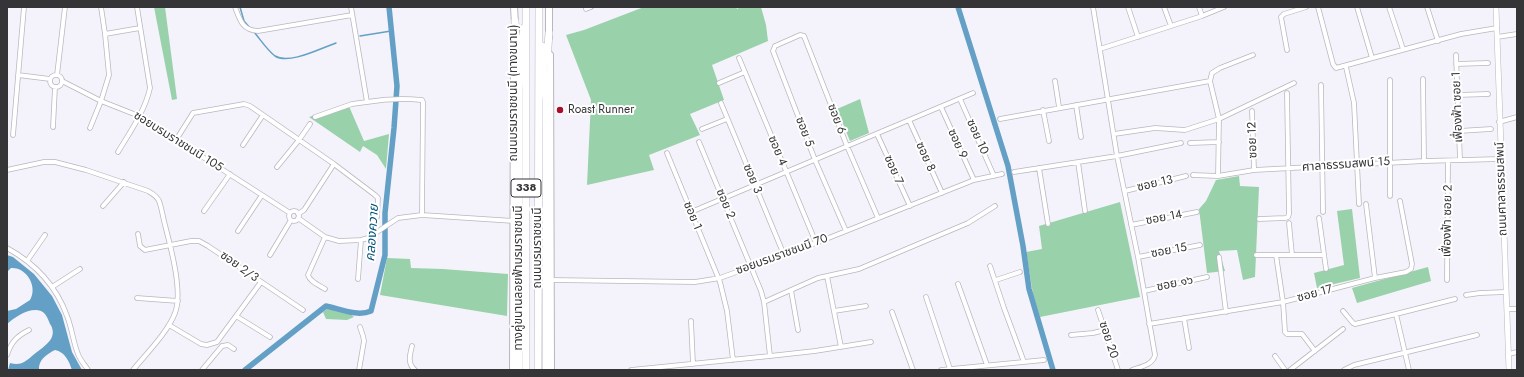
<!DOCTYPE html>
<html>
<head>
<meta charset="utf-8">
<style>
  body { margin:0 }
  #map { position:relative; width:1524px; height:377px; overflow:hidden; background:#f4f3fb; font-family:Jost,sans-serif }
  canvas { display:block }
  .frame { position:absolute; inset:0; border:8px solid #353538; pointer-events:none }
</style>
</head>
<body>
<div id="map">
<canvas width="1524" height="377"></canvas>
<div class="frame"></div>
</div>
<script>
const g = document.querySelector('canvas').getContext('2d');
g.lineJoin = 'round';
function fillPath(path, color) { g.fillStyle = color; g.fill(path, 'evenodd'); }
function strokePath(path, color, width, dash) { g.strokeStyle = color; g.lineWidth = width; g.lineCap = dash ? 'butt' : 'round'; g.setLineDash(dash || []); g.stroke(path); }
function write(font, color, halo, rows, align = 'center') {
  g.font = font + ' Jost,"Noto Sans Thai",sans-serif'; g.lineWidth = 4; g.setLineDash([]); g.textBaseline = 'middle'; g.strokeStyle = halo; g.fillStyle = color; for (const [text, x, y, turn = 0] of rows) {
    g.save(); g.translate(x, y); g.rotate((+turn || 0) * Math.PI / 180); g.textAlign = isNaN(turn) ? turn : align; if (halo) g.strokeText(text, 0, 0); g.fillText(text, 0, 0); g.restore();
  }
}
fillPath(new Path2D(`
  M154,7H165L177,99L172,100Z
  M644,7H736L737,9L740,7H761L766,25L768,41L712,65L724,100L690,114L700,135L649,155L654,170L587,185L591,100L566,35L584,30Z
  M860,99L869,133L850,141L837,109Z
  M348,104L364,141L389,134L386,169L377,155L363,146L360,152L309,117Z
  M1239,176L1240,186L1259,187L1255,277L1243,280L1237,250L1219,251L1225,271L1207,273L1199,209L1206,201L1216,180Z
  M1120,202L1140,297L1040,317L1033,294L1026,252L1042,249L1039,226Z
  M1352,209L1360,278L1317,288L1314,273L1344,265L1337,211Z
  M387,258L410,259L411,268L443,269L508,274L507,316L380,295Z
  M1428,267L1431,281L1357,303L1352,288Z
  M327,309L349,313L354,317L347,320L326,319L323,312Z`), '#99d1aa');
fillPath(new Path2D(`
  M7,255L13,257L34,274L52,296L62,315L72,352L82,370H72C69,361 65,352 55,350C47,354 38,360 39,370H8L10,363C20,366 25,362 32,356C38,351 47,345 51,339C54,334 53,328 50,324C48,319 46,313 41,311C30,307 15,317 7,324V311L16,309L30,300C38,287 27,267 11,268L7,272Z`), '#64a0c5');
strokePath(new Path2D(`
  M240,7L244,21L250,28
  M254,32C260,39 267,50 275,56C289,65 321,48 336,43
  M360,36L391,31`), '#64a0c5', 1.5);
strokePath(new Path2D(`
  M958,7L1008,166L1023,246L1029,289L1053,370
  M245,370L326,306C340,309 358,317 371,311L385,255V213L394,128L397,86L389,7`), '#64a0c5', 5.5);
const minor = new Path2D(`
  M235,7C240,20 242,30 258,31L352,15
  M351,7L367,102C384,99 404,98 422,100L423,102L422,215
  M1093,7L1117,156L1138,257L1155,355C1153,365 1140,367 1132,370
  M1128,7L1138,37
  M1164,7L1171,26
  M1199,7L1202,16
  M1318,7L1333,64L1336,68L1461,34L1497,28
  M1357,7L1372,58
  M1389,7L1403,49
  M1427,7L1438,41
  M586,9L591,7
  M105,34L140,28
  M1497,37L1517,34
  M1100,49L1202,16L1224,7
  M1287,50L1281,17L1284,14L1306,7
  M1456,55L1460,160
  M739,58L816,243
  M1456,64L1488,63
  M1346,67L1354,103L1359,204
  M50 81a6 6 0 1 1 12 0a6 6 0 1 1-12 0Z
  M18,75L50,79
  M57,75L65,7
  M1423,79L1424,161
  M1390,80V196
  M62,81L101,101L139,116L290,213
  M1055,81L1059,107
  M1210,81L1212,73L1220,68L1253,55
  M719,83L745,72
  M1321,85L1323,212
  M1458,95L1488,94
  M960,99L994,176
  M721,103L784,255
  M1076,105L1081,137
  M941,107L974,180
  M1043,110L1049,141
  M1252,111L1254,170
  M315,117L352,104L367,102
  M1000,119L1210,81L1219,119L1294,83
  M909,120L942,193
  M1499,122L1517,117
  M53,127L55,87
  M90,128L101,101L109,75L105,34L101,7
  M702,129L727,119
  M1459,131L1491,129
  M877,134L910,206
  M1114,134L1155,128L1185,130L1219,119L1218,176
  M13,135L24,7
  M176,140L193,113L244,104L250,106L334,164L375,195L378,198L377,217
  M699,142L761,291L764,302L770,356
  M1190,143L1219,142
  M243,145L263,115
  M118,152C130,132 145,111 150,88L137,7
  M667,153L720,282L727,311L733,360
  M1078,162L1085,211
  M277,167L299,140L310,124
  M1039,168L1048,224
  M7,170L44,162H55L86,170L148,191C153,194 157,196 159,201C162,209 163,218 165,225C171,248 183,292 175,313C168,332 146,354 133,370
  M1014,172L1117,156L1181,143
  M1193,175L1218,176L1254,170L1424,161L1501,159
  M1125,191L1186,176
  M1366,204L1375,278
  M103,206L124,182
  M289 216a5 5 0 1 1 10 0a5 5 0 1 1-10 0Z
  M204,211L230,174
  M691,212L973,93
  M298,214L304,210L334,164
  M298,218L325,237L339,241L361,240L368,238L398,218L422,215L514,221
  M1319,218L1326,269
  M1259,219L1285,218L1288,217L1289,214L1287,93
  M1289,223L1292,255
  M1131,225L1197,212
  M238,231L262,195
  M846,231L815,160L773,51L775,46L800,35L804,36L847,146L878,218
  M138,234L140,246L145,250L191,241H199L208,246L303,310
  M325,237L308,275C310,282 319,285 325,289
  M7,248C36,264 56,285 67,316C72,328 73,342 78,354C80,360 85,365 88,370
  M270,255L291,220
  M1256,255H1323
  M1276,255L1283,302L1285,332L1287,334H1302L1315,351
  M1138,257L1200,245
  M1219,257L1226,312
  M27,261L45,235
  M990,266L1004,308L1024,362
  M827,276L841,347
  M358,279L361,240
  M551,280L695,282L720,278L816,243L974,180L1002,174
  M996,280L1020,272
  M1447,280L1448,161
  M958,284L987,365
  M52,287L80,269
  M791,290L798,330
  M1144,291L1207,277
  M1466,295L1480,293L1506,292
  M926,297L950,369
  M137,298L178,301
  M764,302L818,278L859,269L968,223L995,206
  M1507,309H1517
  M1098,310L1118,370
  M834,311L866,306
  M1343,311L1353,323L1355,324L1396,314
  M892,312L913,370
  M236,316L270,337
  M1184,318L1189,348
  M691,321L693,364
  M1149,324L1283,302L1375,278L1406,272L1411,269L1412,264L1400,201
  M169,325L201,344L207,345L217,342L261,282
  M1071,335L1093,333L1105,330
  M412,346C410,354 407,364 415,370
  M1509,354L1517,352
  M7,355C11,342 17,336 29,330
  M1275,356L1285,370
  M202,370L222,346L228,345L234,349
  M359,370L364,341L363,336L360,327
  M631,370L770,356L815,351L871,342
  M941,370L1044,360
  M1290,370L1343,329
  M1344,370L1354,365L1477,335
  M1409,370L1396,314L1455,299`);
const tertiary = new Path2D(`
  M1496,7L1509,370`);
const secondary = new Path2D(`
  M514,7L515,24
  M549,37V7
  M550,55L551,370
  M513,370L514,50`);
const primary = new Path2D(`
  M515,21L517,56
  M542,46L546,101V370
  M547,61L549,33
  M519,370V90L522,42L524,28`);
const trunk = new Path2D(`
  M526,7V370
  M538,370L539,7`);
strokePath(minor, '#b8b7bf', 5.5);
strokePath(tertiary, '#b8b7bf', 6);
strokePath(secondary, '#b8b7bf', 8);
strokePath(primary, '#b8b7bf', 8);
strokePath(trunk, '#b8b7bf', 8);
strokePath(minor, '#fff', 4);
strokePath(tertiary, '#fff', 5);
strokePath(secondary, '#fff', 6);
strokePath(primary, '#fff', 7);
strokePath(trunk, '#fff', 7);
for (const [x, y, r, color] of [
  [560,110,4,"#a70e2a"]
]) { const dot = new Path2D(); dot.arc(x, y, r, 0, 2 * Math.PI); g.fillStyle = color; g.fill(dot); strokePath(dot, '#fff', 1.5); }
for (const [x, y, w] of [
  [526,188,30]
]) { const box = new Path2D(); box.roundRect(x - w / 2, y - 9, w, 18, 3); g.fillStyle = '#fff'; g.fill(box); strokePath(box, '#353538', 1); }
write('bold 11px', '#353538', null, [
  ["338",526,188]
]);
write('12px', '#353538', '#fff', [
  ["ถนนบรมราชชนนี (ทางขนาน)",514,93,-90],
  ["เฟื่องฟ้า ซอย 1",1458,107,-92],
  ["ซอย 6",836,119,69],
  ["ซอย 5",804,132,69],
  ["ซอย 10",977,137,66],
  ["ซอย 12",1253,140,-92],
  ["ซอยบรมราชชนนี 105",178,142,32],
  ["ซอย 9",957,144,66],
  ["ซอย 4",777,151,67],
  ["ซอย 8",925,157,66],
  ["ศาลาธรรมสพน์ 15",1346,165,-4],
  ["ซอย 7",893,170,66],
  ["ซอย 3",752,179,67],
  ["ซอย 13",1155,184,-13],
  ["ถนนศาลาธรรมสพน์",1502,189,-92],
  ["ซอย 2",725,204,67],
  ["ซอย 1",692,216,67],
  ["ซอย 14",1164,218,-11],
  ["เฟื่องฟ้า ซอย 2",1448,221,-89],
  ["ถนนบรมราชชนนี",538,248,-90],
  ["ซอย 15",1169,251,-11],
  ["ซอยบรมราชชนนี 70",782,255,-20],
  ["ซอย 2/3",239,267,35],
  ["ทางคู่ขนานลอยฟ้าบรมราชชนนี",519,278,-90],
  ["ซอย ๑๖",1175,284,-12],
  ["ซอย 17",1315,294,-15],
  ["ซอย 20",1108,340,72]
]);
write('12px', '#353538', '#fff', [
  ["Roast Runner",568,110]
], 'left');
write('italic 13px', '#005277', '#fff', [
  ["คลองควาย",373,233,-86]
]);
</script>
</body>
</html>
